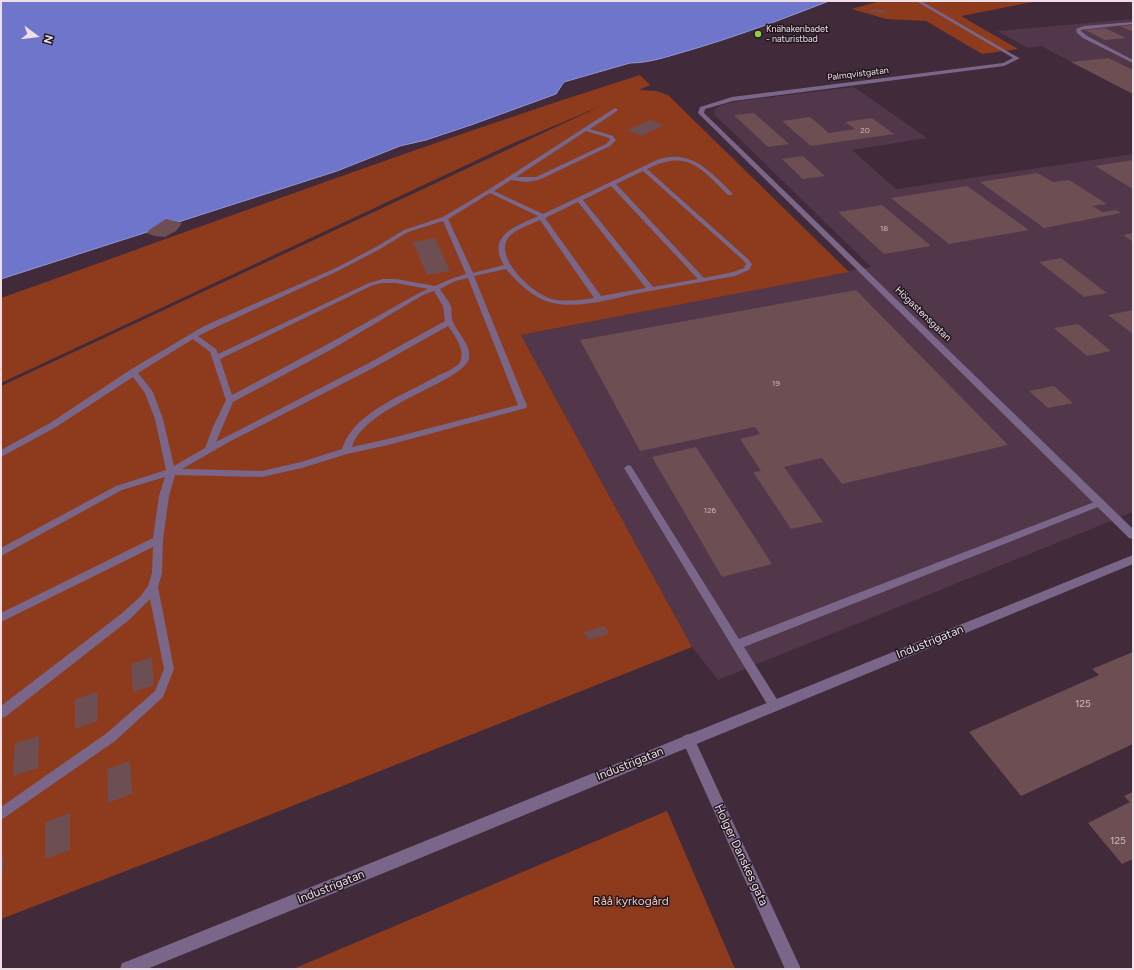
<!DOCTYPE html>
<html>
<head>
<meta charset="utf-8">
<style>
  body { margin:0 }
  #map { position:relative; width:1134px; height:970px; overflow:hidden; background:#412a3a; font-family:Figtree,sans-serif }
  canvas { display:block }
  .frame { position:absolute; inset:0; border:2px solid #efdfe9; pointer-events:none }
  .north { position:absolute; left:16px; top:16px; width:40px; height:40px; -webkit-text-stroke:3px #21171e; paint-order:stroke; rotate:105deg; font-size:11px; font-weight:700; line-height:16px; text-align:center; color:#efdfe9 }
  .north::after { content:''; display:block; margin:auto; width:14px; height:18px; background:#efdfe9; clip-path:polygon(50% 0,100% 100%,50% 72%,0 100%) }
</style>
</head>
<body>
<div id="map">
<canvas width="1134" height="970"></canvas>
<div class="frame"></div>
<div class="north">N</div>
</div>
<script>
const g = document.querySelector('canvas').getContext('2d');
g.lineJoin = 'round';
function fillPath(path, color) { g.fillStyle = color; g.fill(path, 'evenodd'); }
function strokePath(path, color, width, dash) { g.strokeStyle = color; g.lineWidth = width; g.lineCap = dash ? 'butt' : 'round'; g.setLineDash(dash || []); g.stroke(path); }
function write(font, color, halo, rows, align = 'center') {
  g.font = font + ' Figtree,sans-serif'; g.lineWidth = 3; g.setLineDash([]); g.textBaseline = 'middle'; g.strokeStyle = halo; g.fillStyle = color; for (const [text, x, y, turn = 0] of rows) {
    g.save(); g.translate(x, y); g.rotate((+turn || 0) * Math.PI / 180); g.textAlign = isNaN(turn) ? turn : align; if (halo) g.strokeText(text, 0, 0); g.fillText(text, 0, 0); g.restore();
  }
}
fillPath(new Path2D(`
  M1133,19V94L1041,46L1028,48L997,31Z
  M854,87L927,138L852,150L896,189L1133,154V512L718,680L692,647L521,335L871,267L714,114L715,109L722,105L739,101Z`), '#523649');
fillPath(new Path2D(`
  M880,1H1038L961,16L1018,49L982,54L926,21L886,19L852,9Z
  M640,75L650,85L639,90L656,91L668,95L849,272L521,335L692,647L209,839L1,919V386L603,105L509,145L1,383V298C213,223 425,143 640,75Z
  M667,811L735,969H293Z`), '#8e3b1d');
const water = new Path2D(`
  M1,1H829C783,19 735,37 687,51C669,56 650,63 630,63L564,82L556,94L471,125L426,140L400,146L337,171L1,279Z`);
fillPath(water, '#6f75ca');
strokePath(water, '#9595d3', 1);
fillPath(new Path2D(`
  M870,10H884L886,13L871,12Z
  M1133,25V32L1120,26Z
  M1105,28L1126,38L1105,40L1085,30Z
  M1108,58L1133,70V94L1071,62Z
  M754,113L789,144L768,147L734,115Z
  M810,117L829,133L855,129L845,122L872,118L894,134L811,146L782,121Z
  M650,120L664,125L641,136L627,130Z
  M803,156L825,176L803,179L782,159Z
  M1133,160V189L1095,166Z
  M1037,173L1053,182L1069,180L1107,204L1093,206L1102,212L1116,210L1121,213L1044,228L980,182Z
  M967,186L1029,230L949,244L891,198Z
  M882,205L931,246L884,254L838,212Z
  M166,219L182,223L176,231L165,237L154,236L147,233L149,230Z
  M1133,233V242L1123,235Z
  M435,238L450,271L427,275L413,242Z
  M1061,258L1107,293L1084,297L1039,262Z
  M856,290L1008,445L842,484L822,458L784,467L823,522L791,529L753,472L761,471L740,439L760,434L755,427L640,451L580,340Z
  M1133,310V334L1108,315Z
  M1078,324L1111,351L1087,356L1054,328Z
  M1054,386L1073,403L1048,408L1029,391Z
  M696,447L772,564L722,577L652,457Z
  M605,626L609,634L588,640L584,632Z
  M1133,652V744L1021,796L969,732L1099,675L1092,669Z
  M152,657L154,685L133,692L131,664Z
  M97,692L98,721L75,729V699Z
  M39,736L38,768L13,776L15,743Z
  M130,761L132,794L108,803L107,769Z
  M1133,792V859L1122,864L1088,823L1130,802L1124,796Z
  M70,813V850L45,859V822Z
  M4,857L2,883H1V858Z`), '#6d4e52');
fillPath(new Path2D(`
  M916,1H921L1019,58L1015,59Z
  M1133,22V24L1080,30L1087,36L1133,60V63L1083,38L1077,33L1076,29L1084,26Z
  M615,108L617,109V111L590,129L613,136L616,140L610,146L539,180L526,182L511,180L494,191L543,214L657,160C690,148 710,171 732,193V195H728C700,167 687,149 647,169L748,259L752,264L749,270L735,276C703,282 671,287 639,293C611,299 577,310 549,302C532,297 517,282 506,269L474,276L527,406L526,408L388,445L347,454L302,468L262,477L175,475L169,496L163,540L162,573L158,587L174,669L163,697L115,741L1,820V807L107,733L155,691L164,669L150,599L129,620L5,717L1,718V706L121,614L140,597L148,586L152,573L153,547L1,622V613L153,538L159,496L165,477L122,490L1,556V548L116,486L166,470L155,419L145,393L133,377L56,427L1,457V450L50,423L130,370L204,326L336,268L376,247L404,230L443,217L488,190ZM586,131L609,138L610,140L606,144L536,177H516ZM643,171L744,261L746,264L744,268L733,272L704,278L616,184ZM611,186L698,279L653,287L583,200ZM490,193L538,216C517,226 486,235 504,265L473,273L448,219ZM578,202L646,288L601,296L545,218ZM540,220L594,298C581,300 565,302 552,299C533,294 494,258 508,238C515,229 530,225 540,220ZM443,221L466,274L451,279L435,286L396,279H383L369,283L218,354L216,349L198,336L210,330L340,270L380,249L408,232ZM468,278L518,405L388,439L352,447C364,405 465,382 469,358C471,344 458,334 453,322C451,318 452,312 451,307C449,301 443,294 440,289L455,281ZM383,283H396L428,289L419,293L328,344L232,395L220,359L373,285ZM434,291L443,306L445,321L369,363L216,442L233,402L334,348L423,295ZM448,326C454,334 466,351 460,362C456,368 446,372 439,375C407,394 354,411 342,449L301,462L262,471L182,469L227,443L375,367ZM193,339L210,352L226,400L213,427L205,448L174,466L163,419L153,392L138,373Z
  M628,465L631,466L739,639L1097,501H1103L1105,503L1103,505L744,647L778,701L780,705L778,709L774,710L770,709L624,468Z`), '#796689');
fillPath(new Path2D(`
  M1015,57L1020,58L1004,66L733,101L705,109L704,113L1133,529V539L1129,538L698,113L700,107L732,97L1003,63Z
  M688,734L693,736L801,969H785L682,740L683,736Z`), '#796689');
fillPath(new Path2D(`
  M1133,555V564L396,868L147,969H120L122,963L128,961Z`), '#796689');
for (const [x, y, r, color] of [
  [758,34,4,"#8fcd41"]
]) { const dot = new Path2D(); dot.arc(x, y, r, 0, 2 * Math.PI); g.fillStyle = color; g.fill(dot); strokePath(dot, '#21171e', 1.5); }
write('8px', '#cebbc3', null, [
  ["20",865,131],
  ["18",884,229],
  ["19",776,384],
  ["126",710,511]
]);
write('9px', '#efdfe9', '#21171e', [
  ["Knähakenbadet",766,29],
  ["- naturistbad",766,39]
], 'left');
write('9px', '#efdfe9', '#21171e', [
  ["Palmqvistgatan",858,74,-7]
]);
write('10px', '#efdfe9', '#21171e', [
  ["Högastensgatan",923,314,44]
]);
write('10px', '#cebbc3', null, [
  ["125",1083,704],
  ["125",1118,841]
]);
write('12px', '#efdfe9', '#21171e', [
  ["Industrigatan",930,642,-22],
  ["Industrigatan",630,764,-22],
  ["Holger Danskes gata",741,855,65],
  ["Industrigatan",331,887,-22]
]);
write('12px', '#f4c1b0', '#21171e', [
  ["Råå kyrkogård",631,901]
]);
</script>
</body>
</html>
